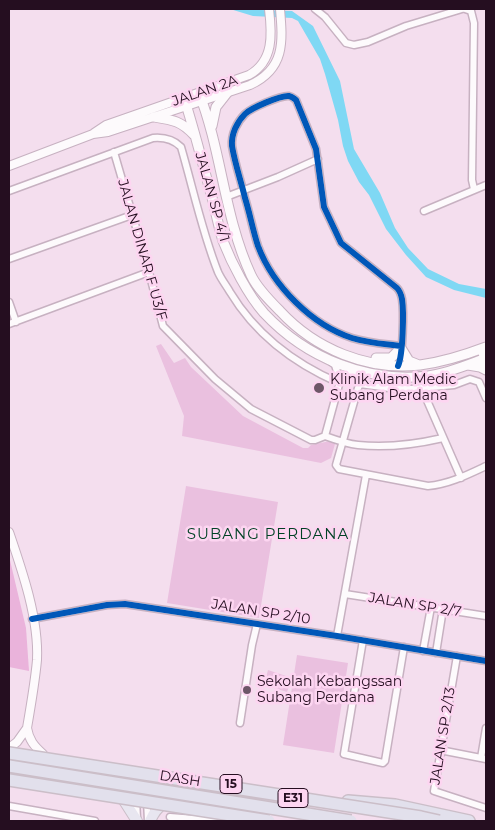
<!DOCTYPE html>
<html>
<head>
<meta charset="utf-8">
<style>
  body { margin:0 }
  #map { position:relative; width:495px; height:830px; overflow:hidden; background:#f4deee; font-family:Montserrat,sans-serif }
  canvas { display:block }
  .frame { position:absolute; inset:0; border:10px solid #250e20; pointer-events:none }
</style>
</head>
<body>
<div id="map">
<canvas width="495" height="830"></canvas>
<div class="frame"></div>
</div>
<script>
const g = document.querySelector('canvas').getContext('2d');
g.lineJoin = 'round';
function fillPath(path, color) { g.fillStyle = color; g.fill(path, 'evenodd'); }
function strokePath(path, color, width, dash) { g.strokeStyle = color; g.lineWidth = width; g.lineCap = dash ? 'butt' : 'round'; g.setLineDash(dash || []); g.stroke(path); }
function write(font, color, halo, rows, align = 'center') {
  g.font = font + ' Montserrat,sans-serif'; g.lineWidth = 5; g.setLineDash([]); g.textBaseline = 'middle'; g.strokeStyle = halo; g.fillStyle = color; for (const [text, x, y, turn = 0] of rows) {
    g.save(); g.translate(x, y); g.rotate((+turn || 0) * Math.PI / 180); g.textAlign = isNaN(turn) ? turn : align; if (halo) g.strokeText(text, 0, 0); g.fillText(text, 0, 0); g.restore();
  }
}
fillPath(new Path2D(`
  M161,344L174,363L185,358L191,367L243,416L303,448H308L311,445L330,441L335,444L331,458L321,463L182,436L184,416L156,346Z
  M186,486L278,502L259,618L167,603Z
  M297,655L348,663L334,753L283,745Z
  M268,670L292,678L287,692L264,685Z`), '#eac0df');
fillPath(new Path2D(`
  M9,556L26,628L29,671L9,667Z`), '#eab3db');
fillPath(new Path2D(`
  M230,9L292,11L313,26L340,81L354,149L380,193L395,228L408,248L428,269L459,284L486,289V298L454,290L426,277L406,255L386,229L369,195L359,182L348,161L343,146L338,120L325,74L320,59L298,21L292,18L253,16Z`), '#7fd8f4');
const minor = new Path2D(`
  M315,9L325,17L346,43L354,45L368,42L406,26L462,9
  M465,9L471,11L474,23L472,180L474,189
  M114,152L149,272L163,326L215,379L251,409L311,440H315L325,436
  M9,191L153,138C164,137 173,139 181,147C193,188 202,232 218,272C221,279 226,285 230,292C256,335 293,363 339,383
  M226,197L278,177L318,159
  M424,211L486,185
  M9,259L132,215
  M9,302L16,322
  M9,324L149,272
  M398,366C403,355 404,312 402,299C401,294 400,291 397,288L341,243L324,207L316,149L296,100C293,98 293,97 289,96C281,95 251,108 245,114C237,122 231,134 232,146C235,164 241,181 245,198C250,214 253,231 258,246C273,286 312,325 352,338C368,343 385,344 401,346
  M340,381L347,374L358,373
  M422,389L461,478
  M486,398L479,382L470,379L454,385L411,389H396L360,384L358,388L336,465L339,469L428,486C449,484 467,475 486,466
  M325,436C336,440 347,444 358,445C385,448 417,444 443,438
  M325,436L340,381L335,365L331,362
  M345,594L486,616
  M32,619L107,605L125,604L337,636L486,661
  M337,636L366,475
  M363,640L344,754L383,763L385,761L404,647
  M423,651L431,607
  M436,653L443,609
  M457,656L434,791L486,808
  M240,723L252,645L257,624
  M440,750L486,759
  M481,758L486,728
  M147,800L148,821
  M9,806L95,821
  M170,817L220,821
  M137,818C136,800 134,788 145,773`);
const tertiary = new Path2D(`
  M94,133L106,125L249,75C274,61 272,34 269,9
  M9,166L93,134L108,132L250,85C285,69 283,42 280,9
  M481,349L486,363
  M9,532C22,570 39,619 37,660C35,682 31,705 27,728C29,740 34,746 43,754
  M9,748L17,742L27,728`);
const secondary = new Path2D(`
  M199,93C222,152 224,217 251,275C257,288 270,301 280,311C315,349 368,371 420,365C443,362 465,355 486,347
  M184,98C195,132 203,166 213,201C216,214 219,228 223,241C232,264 248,295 264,313C306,358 367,383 428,376C449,373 467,365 486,358
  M154,117C173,120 181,121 194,135
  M212,126L216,107L227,93
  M376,358H391L401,348L409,361L419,365
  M468,365L480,367L486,370`);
const trunk = new Path2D(`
  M101,784L123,799L137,821
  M150,821C159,801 168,801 189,798`);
const motorway = new Path2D(`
  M348,801L395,805L469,821`);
strokePath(minor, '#c7b1c1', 9);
strokePath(tertiary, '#c7b1c1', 10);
strokePath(secondary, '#c7b1c1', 11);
strokePath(trunk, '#cbbec8', 12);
strokePath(motorway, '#cbbec8', 14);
strokePath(minor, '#fdfafc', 6);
strokePath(tertiary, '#fdfafc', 8);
strokePath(secondary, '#fdfafc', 9);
strokePath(trunk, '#e8e6f0', 10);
strokePath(motorway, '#e2e0ec', 11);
const motorwayBridge = new Path2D(`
  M9,753L421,817L439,821
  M9,766L351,821
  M9,780L269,821`);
strokePath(motorwayBridge, '#cbbec8', 14, []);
strokePath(motorwayBridge, '#e2e0ec', 11);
strokePath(new Path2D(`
  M398,366C403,355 404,312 402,299C401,294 400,291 397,288L341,243L324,207L316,149L296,100C293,98 293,97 289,96C281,95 251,108 245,114C237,122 231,134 232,146C235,164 241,181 245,198C250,214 253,231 258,246C273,286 312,325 352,338C368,343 385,344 401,346
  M32,619L107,605L125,604L337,636L486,661`), '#0057b8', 6);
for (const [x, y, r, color] of [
  [319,388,6,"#6d5768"],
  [247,690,5,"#6d5768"]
]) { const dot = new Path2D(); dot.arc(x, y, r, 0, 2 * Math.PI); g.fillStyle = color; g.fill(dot); strokePath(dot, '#fdd5f1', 2); }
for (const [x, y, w] of [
  [231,784,22],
  [293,798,30]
]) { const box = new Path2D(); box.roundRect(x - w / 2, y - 9.5, w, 19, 4); g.fillStyle = '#fdd5f1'; g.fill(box); strokePath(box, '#250e20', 1); }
write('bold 12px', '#250e20', null, [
  ["15",231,784],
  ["E31",293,798]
]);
write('14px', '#250e20', '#fdd5f1', [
  ["JALAN 2A",205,91,-19],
  ["JALAN SP 4/1",212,197,74],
  ["JALAN DINAR F U3/F",142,250,74],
  ["JALAN SP 2/7",415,605,9],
  ["JALAN SP 2/10",261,612,9],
  ["JALAN SP 2/13",443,736,-81],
  ["DASH",180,779,9]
]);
write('14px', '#250e20', '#fdd5f1', [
  ["Klinik Alam Medic",330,380],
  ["Subang Perdana",330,396],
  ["Sekolah Kebangssan",257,682],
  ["Subang Perdana",257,698]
], 'left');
g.letterSpacing = '1px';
write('15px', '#004225', '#fdd5f1', [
  ["SUBANG PERDANA",268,535]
]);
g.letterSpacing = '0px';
</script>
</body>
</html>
